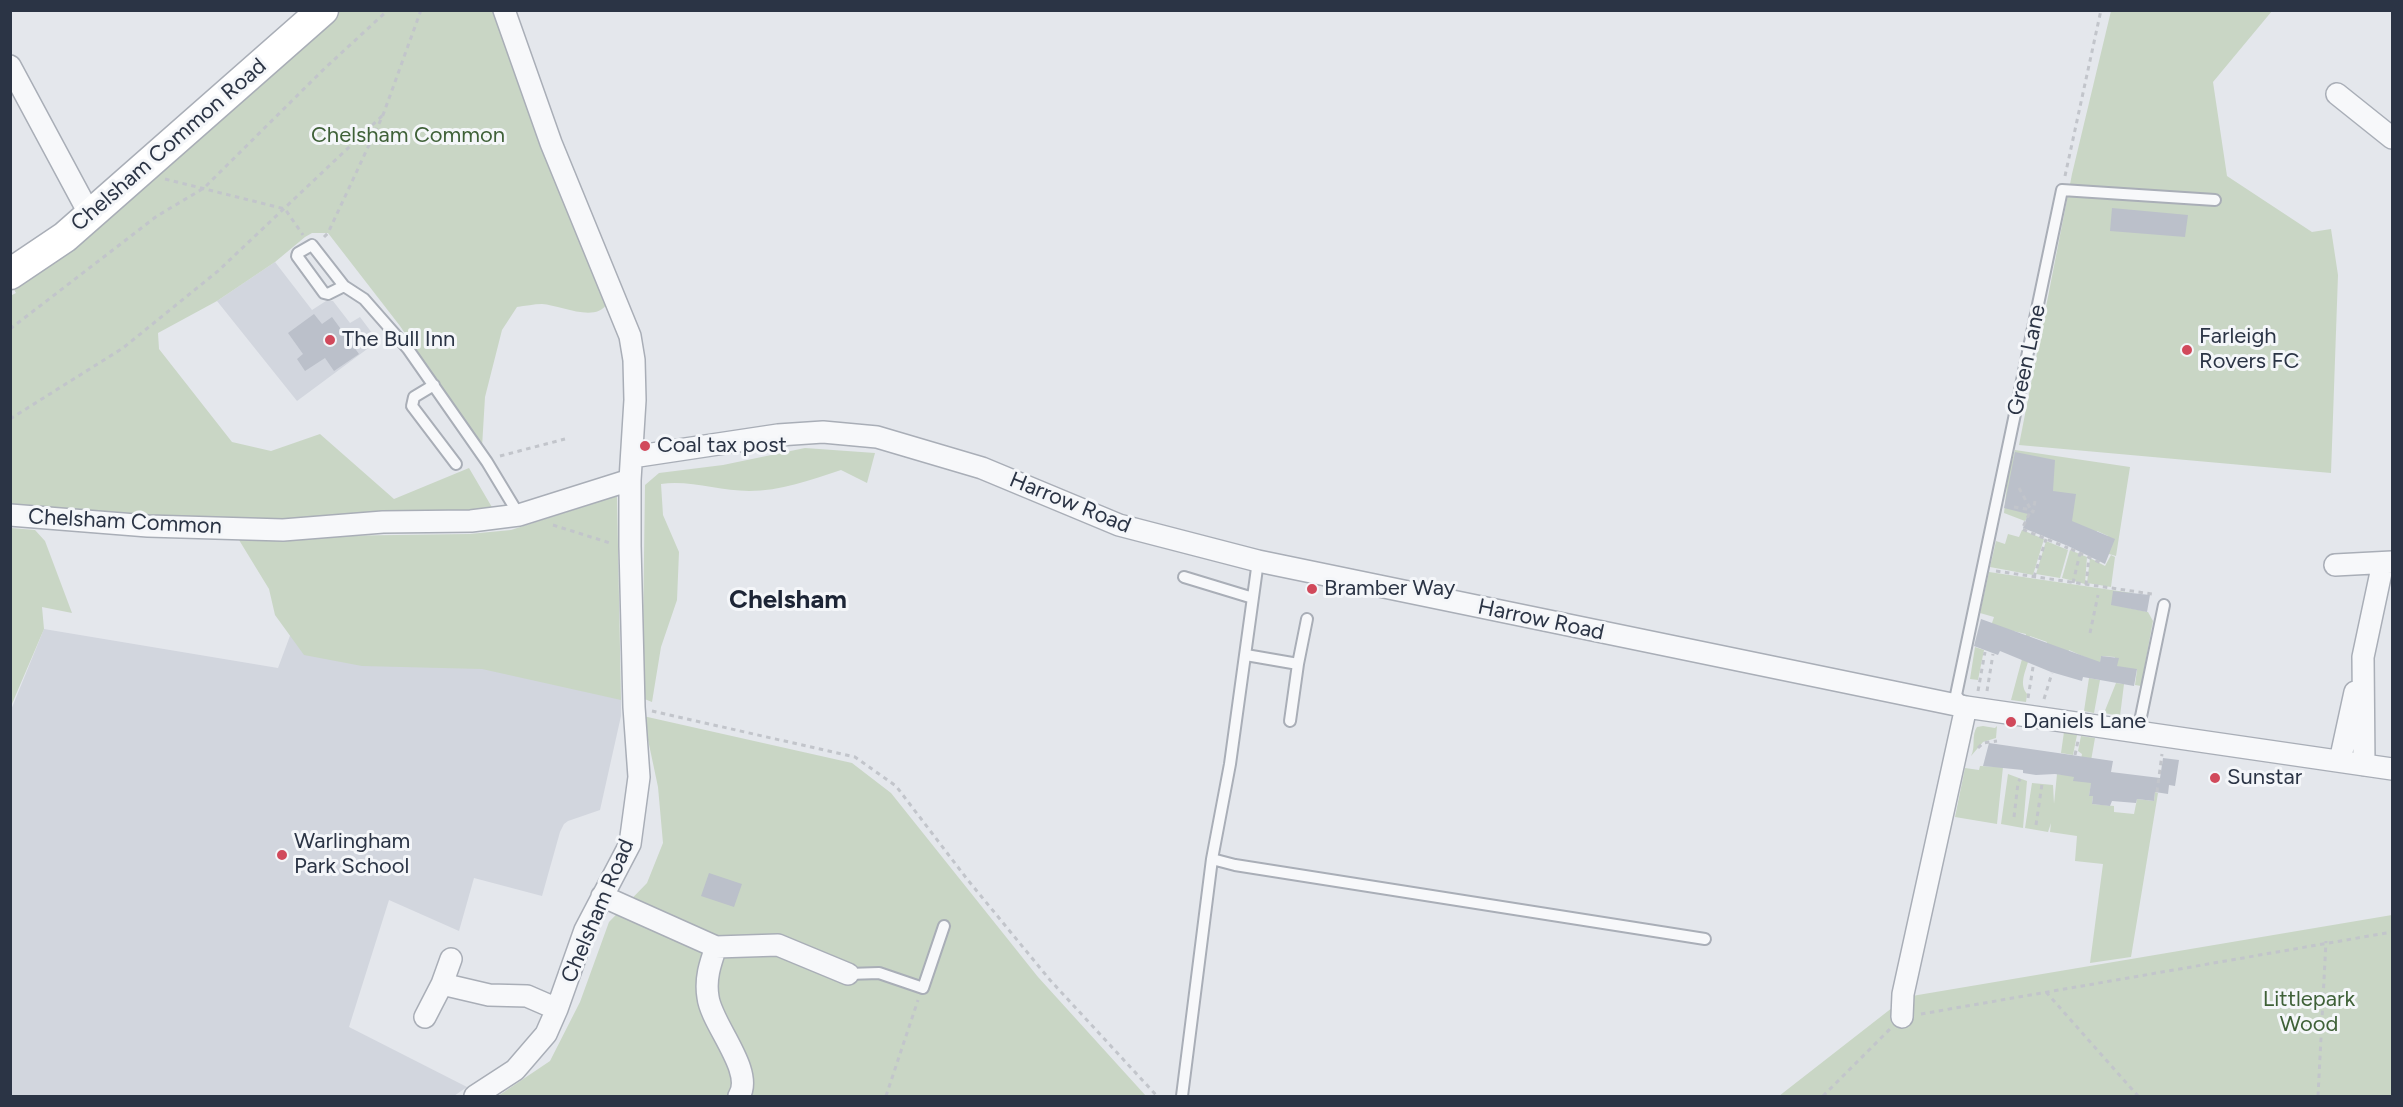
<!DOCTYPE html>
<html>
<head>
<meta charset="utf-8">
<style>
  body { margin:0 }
  #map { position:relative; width:2403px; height:1107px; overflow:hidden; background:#e4e7ec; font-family:Figtree,sans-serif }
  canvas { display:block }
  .frame { position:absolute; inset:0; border:12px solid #2b3445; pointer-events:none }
</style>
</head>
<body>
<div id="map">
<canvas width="2403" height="1107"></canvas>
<div class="frame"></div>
</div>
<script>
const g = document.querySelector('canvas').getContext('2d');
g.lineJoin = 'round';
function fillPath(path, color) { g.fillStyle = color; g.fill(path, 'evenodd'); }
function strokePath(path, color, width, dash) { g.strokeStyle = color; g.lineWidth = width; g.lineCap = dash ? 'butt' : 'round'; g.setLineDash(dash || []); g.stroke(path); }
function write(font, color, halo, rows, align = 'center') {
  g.font = font + ' Figtree,sans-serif'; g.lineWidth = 6; g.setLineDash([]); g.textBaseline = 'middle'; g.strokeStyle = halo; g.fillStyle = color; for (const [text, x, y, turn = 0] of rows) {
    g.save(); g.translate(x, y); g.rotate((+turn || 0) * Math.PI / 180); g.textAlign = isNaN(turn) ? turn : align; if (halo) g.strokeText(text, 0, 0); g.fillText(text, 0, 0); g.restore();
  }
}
fillPath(new Path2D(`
  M275,262L312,310L326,301H333L350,323L360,317L378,341L297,401L217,301Z
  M310,582L615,680L621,700V716L600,810L568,821L564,824L560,832L542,896L474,878L459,931L389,900L349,1027L467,1087L454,1096H11V710L44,629L278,668Z`), '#d2d6de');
fillPath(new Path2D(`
  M333,11H499L607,304C595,323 560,305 542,304C534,304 525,306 517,307L502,330L485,397L482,447L400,326L328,233H312L305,237L275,262L217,301L158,333L159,349L232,442L271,451L320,434L394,499L469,468L493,509L406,515L402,510L284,520L76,514L11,504L10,296L16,293L12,286Z
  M2111,11H2272L2213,82L2227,176L2312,232L2331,229L2338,275L2331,473L2019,445L2072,174Z
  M805,448L875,453L867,483L841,470C811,480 780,491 749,491C720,491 690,480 661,484L663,515L679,552L677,600L661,647L652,702L642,698L645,485L659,473L723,465Z
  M2015,450L2130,467L2116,556L2109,554L2108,536L2097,531L2094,539L2030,514L2025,521L2004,513L2008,476Z
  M617,496L621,700L482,669L362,666L304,655L275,615L269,589L239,540L325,536L469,534L511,530Z
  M11,528L35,530L45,541L72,613L42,607L44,629L11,706Z
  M2022,530L2044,539L2033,575L1990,567L1996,541L2005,544L2008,534L2019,537Z
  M2046,541L2068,550L2060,578L2036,574Z
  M2070,550L2087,557L2085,584L2062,578Z
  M2111,555L2115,557L2111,587L2087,583L2090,558L2105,566Z
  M1989,572L2132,593L2129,608L2148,612L2153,621L2141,686L2135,685L2137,670L2114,666L2115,657L2101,656L2100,664L2069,650L2066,659L2045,651L2047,642L2030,636L2027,644L2024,642L2026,634L1991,626L1994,617L1980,613Z
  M1975,647L1984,650L1978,680L1970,679Z
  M2022,659L2028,662C2025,673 2019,684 2027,694L2026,702L2011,700Z
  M2089,678L2100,680L2094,713L2084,711Z
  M2116,683L2124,684L2120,716L2104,713Z
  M643,716L852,763L891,793L1038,977L1146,1096H498L550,1061L580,1002L609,922L647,883L663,843L658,787Z
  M1983,726L1995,728L1997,726L1996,738L1983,742L1971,756C1976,747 1971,735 1977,727Z
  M2064,732L2077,735L2073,755L2061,753Z
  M2081,736L2095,738L2089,772L2093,773L2089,796H2093L2092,804L2114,806V812L2134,814L2137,799L2154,801L2155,792L2158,793L2131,957L2090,963L2103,864L2075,861L2077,836L2050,832L2051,823L2048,832L2025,828L2032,783L2053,785L2054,804L2057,774L2074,776V781L2079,770L2082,754L2078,751Z
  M1980,766L2003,767L1997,824L1955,817L1965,768L1979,770Z
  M2008,774L2027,781L2023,828L2001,824Z
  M2392,915V1096H1779L1906,997Z`), '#c9d6c5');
fillPath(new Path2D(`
  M2112,208L2188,215L2185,237L2110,231Z
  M314,314L322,324L332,317L359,354L334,371L325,358L305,371L297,359L303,354L288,333Z
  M2015,452L2055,460L2053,491L2076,494L2072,521L2115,539L2105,564L2068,546L2023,528L2028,514L2004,508Z
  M2113,591L2150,595L2147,612L2111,605Z
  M1981,619L2100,662L2101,656L2119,658L2117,666L2137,669L2134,686L2083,677L2082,681L2051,672L2000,651L1998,655L1974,646Z
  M1989,743L2113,761L2111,772L2160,778L2163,758L2179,760L2175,786L2169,785L2168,794L2155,792L2154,801L2137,799L2136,803L2112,801L2110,806L2092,804L2093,796H2089L2091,783L2073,781L2074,777L2055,774L2036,775L2023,773V770L1983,766Z
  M709,873L742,884L734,907L701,896Z`), '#bbc0ca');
const lane = new Path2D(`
  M344,286L328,294L324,293L297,256L298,253L312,245L344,286L364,299L408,349L487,462L519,515
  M434,385L414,397L412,406L456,464
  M1184,577L1253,598
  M1246,655L1298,664L1290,721
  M1298,664L1307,619
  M1963,704L1956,695L2062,190L2215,200
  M2138,731L2164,605
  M1212,859L1235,865L1705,939
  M848,974L879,973L923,988L944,926
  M1182,1096L1212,859L1230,764L1258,561`);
const street = new Path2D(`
  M10,66L90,215
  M2337,94L2392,138
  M632,457L778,435L823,432L877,437L982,468L1119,525L1258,561L1966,707L2392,769
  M10,515L148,526L283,530L383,522L471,521L519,515L630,480
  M2335,565L2392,562
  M2340,761L2355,692
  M2364,765L2363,657L2383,563
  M602,896L716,947L778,945L848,974
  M716,947C710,964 705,979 708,997C711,1024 755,1071 739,1096
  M442,984L451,959
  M425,1017L442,984L489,995L527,996L557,1009
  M1902,1017L1903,994L1966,707
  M475,1096L515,1070L546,1034L557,1009L585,930L630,844L639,777L634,707L630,546V480L635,400L634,360L630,336L551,143L504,10`);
const secondary = new Path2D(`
  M10,274L65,237L323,10`);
strokePath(lane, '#a9aeb7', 14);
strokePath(street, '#a9aeb7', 24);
strokePath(secondary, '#a9aeb7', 33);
strokePath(new Path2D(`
  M2065,176L2101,10
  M165,179L285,209L303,235
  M324,237L328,233L383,115L421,10
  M10,329L157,216L204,188L324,69L388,10
  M10,419L123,348L218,271L383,115
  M500,456L565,439
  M2019,488L2031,510
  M2035,501L2033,512L2031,510L2022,529L2068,548
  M2014,507L2031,510
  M553,525L610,543
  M2071,549L2103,564
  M1996,571L2152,594L2155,596
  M2034,577L2046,539
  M2073,583L2080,553
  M2086,585L2089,557
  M2090,633L2098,595
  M1978,691L1985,652
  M1987,691L1993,654
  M2028,698L2033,667
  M2044,699L2052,673
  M652,711L855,757L896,786L967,879L1050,980L1157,1096
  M1978,748L1983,743L1997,741
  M2075,755L2078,741
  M2157,792L2162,754
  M2014,817L2018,783L2020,779
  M2036,825L2042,784
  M2046,992L2138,1096
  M1921,1014L2392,932
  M886,1096L918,1000
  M1823,1096L1890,1029
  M2318,1096L2326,941`), '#c2c5cb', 3, [4.5, 4.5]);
strokePath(lane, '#f7f8fa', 10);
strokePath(street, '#f7f8fa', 21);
strokePath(secondary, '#fff', 30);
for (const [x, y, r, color] of [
  [330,340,6,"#d1495b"],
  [2187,350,6,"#d1495b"],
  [645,446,6,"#d1495b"],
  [1312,589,6,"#d1495b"],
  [2011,722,6,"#d1495b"],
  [2215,778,6,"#d1495b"],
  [282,855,6,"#d1495b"]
]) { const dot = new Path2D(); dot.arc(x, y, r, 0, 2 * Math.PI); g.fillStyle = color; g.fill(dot); strokePath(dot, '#f4f6f9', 2); }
write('22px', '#3f6138', '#f4f6f9', [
  ["Chelsham Common",408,136],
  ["Littlepark",2309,1000],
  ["Wood",2309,1025]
]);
write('22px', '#2b3445', '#f4f6f9', [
  ["Chelsham Common Road",169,145,-41],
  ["Green Lane",2027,360,-78],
  ["Harrow Road",1070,503,22],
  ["Chelsham Common",125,522,3],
  ["Harrow Road",1541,620,12],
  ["Chelsham Road",598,911,-67]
]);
write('22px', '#2b3445', '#f4f6f9', [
  ["Farleigh",2199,337],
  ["Rovers FC",2199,362],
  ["The Bull Inn",342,340],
  ["Coal tax post",657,446],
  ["Bramber Way",1324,589],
  ["Daniels Lane",2023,722],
  ["Sunstar",2227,778],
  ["Warlingham",294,842],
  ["Park School",294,867]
], 'left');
write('bold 26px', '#1d2536', '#f4f6f9', [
  ["Chelsham",788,600]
]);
</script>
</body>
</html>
